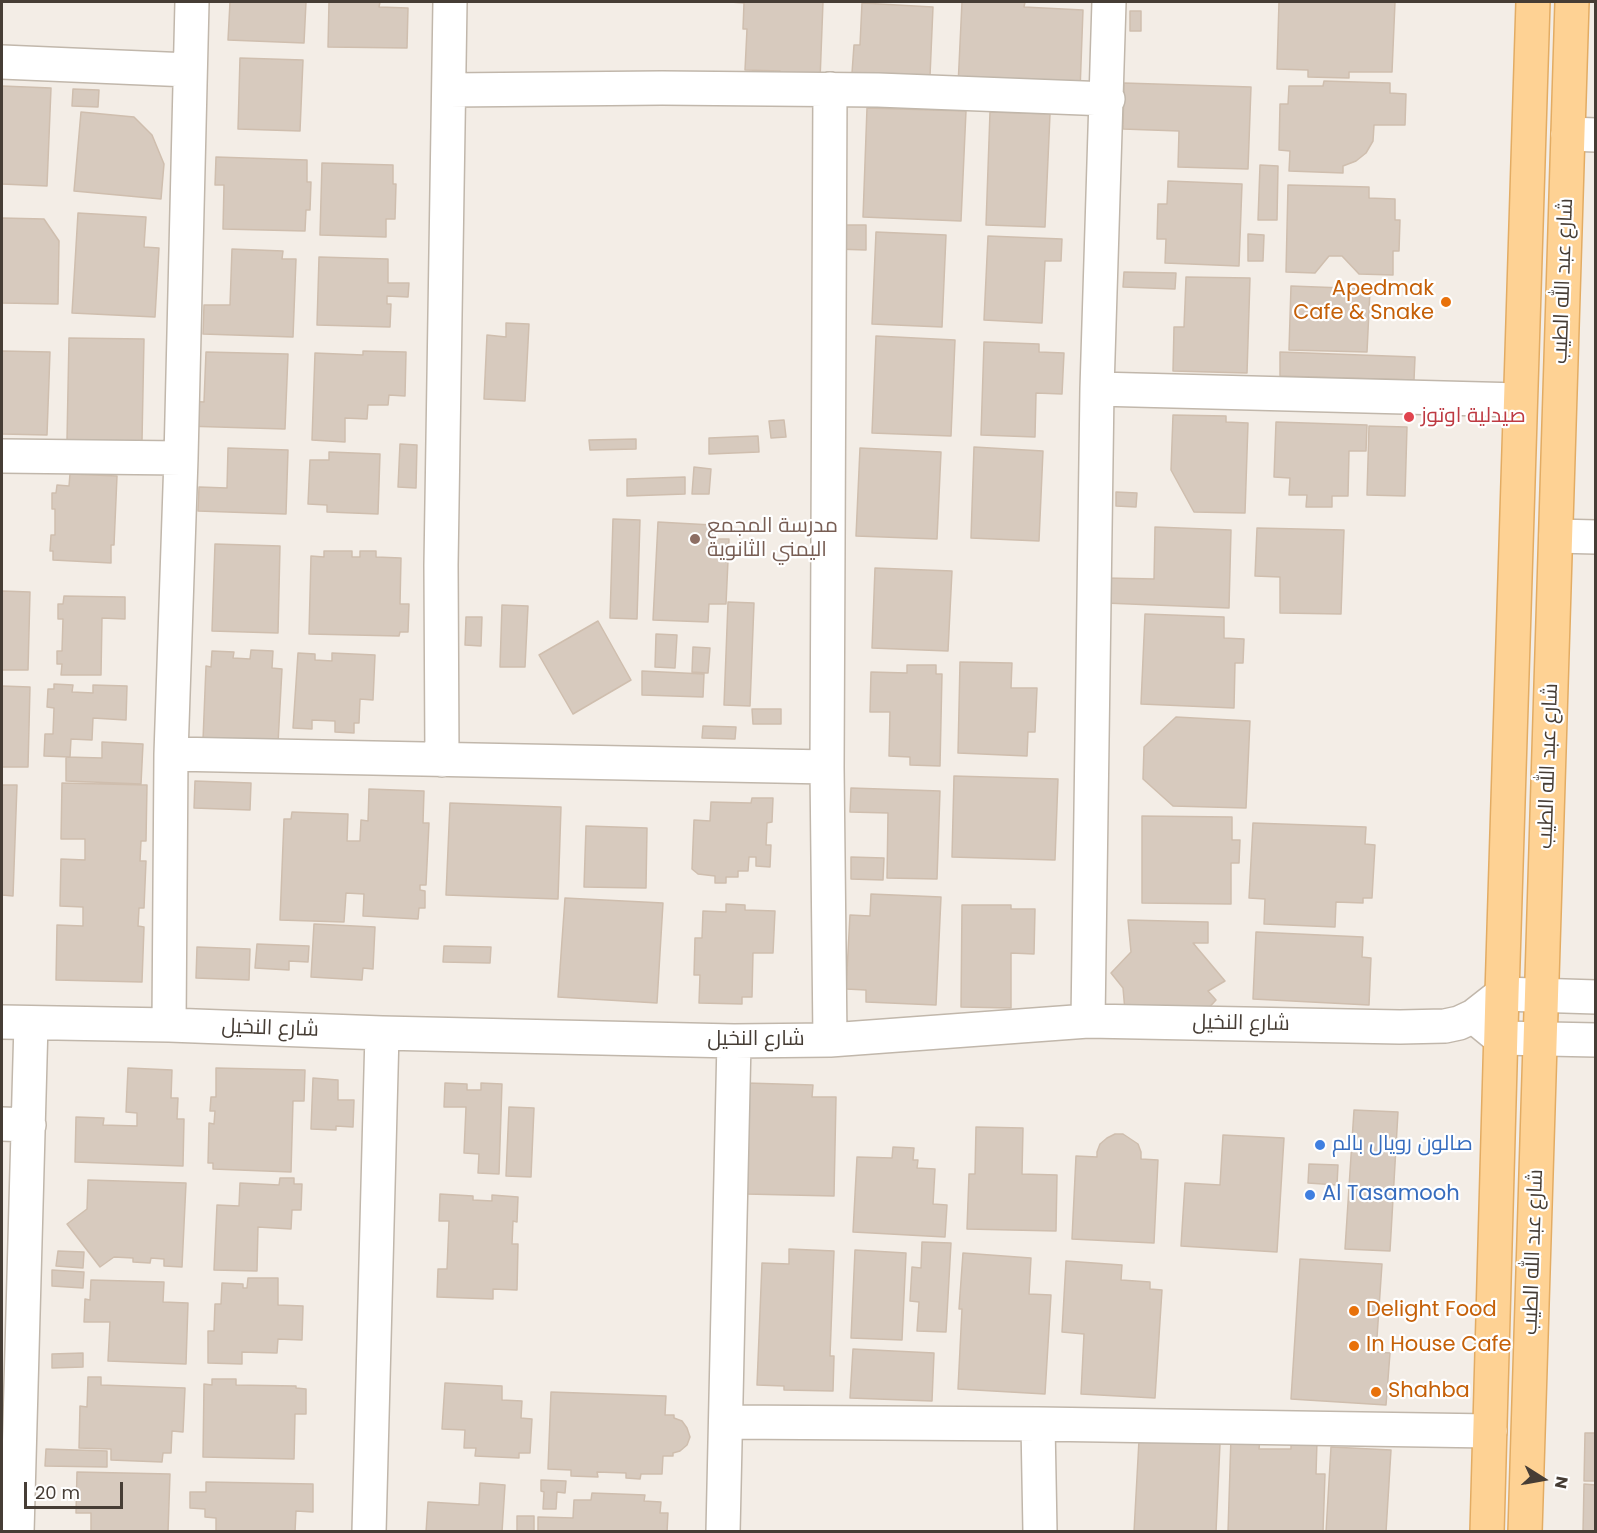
<!DOCTYPE html>
<html>
<head>
<meta charset="utf-8">
<style>
  body { margin:0 }
  #map { position:relative; width:1597px; height:1533px; overflow:hidden; background:#f3ede6; font-family:Poppins,sans-serif }
  canvas { display:block }
  .frame { position:absolute; inset:0; border:3px solid #463d35; pointer-events:none }
  .north { position:absolute; left:1513px; top:1449px; width:60px; height:60px; -webkit-text-stroke:4px #fff; paint-order:stroke; rotate:101deg; font-size:16px; font-weight:700; line-height:24px; text-align:center; color:#463d35 }
  .north::after { content:''; display:block; margin:auto; width:21px; height:27px; background:#463d35; clip-path:polygon(50% 0,100% 100%,50% 72%,0 100%) }
  .scale { position:absolute; left:24px; top:1482px; width:99px; height:27px; box-sizing:border-box; border:3px solid #463d35; border-top:0; padding-left:8px; font-size:18px; line-height:21px; white-space:nowrap; color:#463d35; -webkit-text-stroke:4px #fff; paint-order:stroke }
</style>
</head>
<body>
<div id="map">
<canvas width="1597" height="1533"></canvas>
<div class="frame"></div>
<div class="north">N</div>
<div class="scale">20 m</div>
</div>
<script>
const g = document.querySelector('canvas').getContext('2d');
g.lineJoin = 'round';
function fillPath(path, color) { g.fillStyle = color; g.fill(path, 'evenodd'); }
function strokePath(path, color, width, dash) { g.strokeStyle = color; g.lineWidth = width; g.lineCap = dash ? 'butt' : 'round'; g.setLineDash(dash || []); g.stroke(path); }
function write(font, color, halo, rows, align = 'center') {
  g.font = font + ' Poppins,Cairo,sans-serif'; g.lineWidth = 4.5; g.setLineDash([]); g.textBaseline = 'middle'; g.strokeStyle = halo; g.fillStyle = color; for (const [text, x, y, turn = 0] of rows) {
    g.save(); g.translate(x, y); g.rotate((+turn || 0) * Math.PI / 180); g.textAlign = isNaN(turn) ? turn : align; if (halo) g.strokeText(text, 0, 0); g.fillText(text, 0, 0); g.restore();
  }
}
const building = new Path2D(`
  M230,2H306L304,43L228,40Z
  M329,2H380L379,7L408,8L407,48L328,47Z
  M730,2H823L820,80L780,78V71L745,70L747,29H743L744,3Z
  M962,2H1025L1024,7L1083,10L1080,91L958,86Z
  M1279,2H1395L1392,72H1349V78L1308,77V70L1277,69Z
  M862,3L933,7L930,76L852,73L854,45H860Z
  M1130,11H1141V31H1130Z
  M240,58L303,60L300,131L238,129Z
  M1324,81L1390,83V93L1406,94L1405,125H1374L1373,141L1366,153L1356,161L1343,166V173L1289,171L1290,151L1279,150L1280,104H1288L1289,86H1323Z
  M1124,83L1251,87L1248,169L1178,167L1179,131L1123,129Z
  M2,86L51,88L47,186L2,184Z
  M73,89L99,90L98,107L72,106Z
  M867,108L966,111L961,221L863,217Z
  M81,112L134,117L152,135L164,164L161,199L74,191Z
  M990,112L1050,114L1045,227L986,225Z
  M216,157L307,160V182H311L310,210H306L305,231L223,229L224,185H215Z
  M322,163L393,165V184H396L395,219H386V237L320,235Z
  M1260,165L1278,166L1277,220H1258Z
  M1168,181L1242,184L1239,266L1165,263L1166,239H1157L1158,204H1167Z
  M1288,185L1369,187V198L1395,199V220H1400L1399,251H1393V275L1359,274L1342,256H1329L1315,273L1286,272Z
  M78,213L146,217L144,247L159,248L155,317L72,313Z
  M2,218L44,219L59,241L58,304L2,303Z
  M835,225H866V250L835,249Z
  M876,232L946,235L942,327L872,324Z
  M1248,234L1264,235L1263,261H1248Z
  M988,236L1062,239L1061,261H1045L1042,323L984,320Z
  M232,249L283,251L282,259H296L293,337L203,334L204,305H230Z
  M319,257L388,259V283H409L408,297L387,296V304H391L390,327L317,325Z
  M1124,272L1176,273L1175,289L1123,287Z
  M1186,277L1250,278L1247,373L1173,371L1174,327H1184Z
  M1291,286L1370,289L1367,352L1289,350Z
  M506,323L529,324L525,401L484,399L487,335L506,337Z
  M876,336L955,340L951,436L872,433Z
  M69,338L144,339L142,441L67,440Z
  M984,342L1039,344V352L1064,353L1062,394L1036,393L1035,437L981,435Z
  M2,351L50,352L47,435L2,434Z
  M363,351L406,352L405,396L389,395L388,405H368L367,419L345,418V442L312,440L315,353L363,355Z
  M206,352L288,354L285,429L184,426L185,401L204,402Z
  M1280,352L1415,357L1414,380L1280,376Z
  M1173,415L1226,416V422L1248,423L1245,513L1194,512L1171,470Z
  M784,420L786,437L771,438L769,421Z
  M1276,422L1367,425L1366,451H1349L1348,496H1332V507H1306L1307,495H1289L1290,478L1274,477Z
  M1369,426L1407,427L1405,496L1367,495Z
  M758,436L759,452L709,454V438Z
  M636,439V449L590,450L589,440Z
  M400,444L417,445L416,488L398,487Z
  M974,447L1043,451L1039,541L971,538Z
  M228,448L288,450L286,514L198,511L199,487L227,488Z
  M860,448L941,452L937,539L856,536Z
  M329,452L380,454L378,514L327,512V505L308,504L310,460H329Z
  M694,467L711,469L709,494H692Z
  M70,474L117,476L114,545H111V563L53,560V551H50L51,535H55V509H52V493H56L57,485L69,486Z
  M685,477V494L627,496V479Z
  M1116,492L1137,493L1136,507L1116,506Z
  M613,519L640,520L637,619L610,618Z
  M658,522L712,525V539H729L726,604H709L708,622L653,620Z
  M1155,527L1231,530L1229,608L1105,603L1106,578L1154,579Z
  M1257,528L1344,530L1341,614L1280,613V577L1255,576Z
  M215,544L280,546L278,633L212,631Z
  M324,551H352V557H360V551H376V557L401,558L400,604H409L408,632H400L399,636L309,634L311,556L324,557Z
  M875,568L952,571L948,651L872,648Z
  M2,591L30,592L28,670H2Z
  M64,596L125,597V619L102,618L101,675H61L62,664H57V651H62L63,619H58V604H63Z
  M728,602L754,603L750,706L724,705Z
  M502,605L528,606L525,667H500Z
  M1145,614L1224,617V638L1244,639L1243,663H1235L1234,708L1141,704Z
  M466,617H482L481,646L465,645Z
  M598,621L631,680L573,714L539,655Z
  M656,634L677,635L675,668L655,667Z
  M693,647L710,648L708,673L692,672Z
  M251,650L273,651L272,668L282,669L278,743L203,740L206,666L211,667L212,651L234,652L233,658L250,659Z
  M298,653L315,654V660L332,661V653L375,655L373,700L360,699L359,723H354V733L335,732V721L312,720V729L293,728Z
  M960,662L1012,663L1011,688H1037L1035,732H1028L1027,756L958,753Z
  M907,665H936V674H942L940,766L910,765V757L889,756L890,712H870L871,672L907,673Z
  M642,671L704,674L703,697L642,695Z
  M54,684L73,685L72,692L93,693V685L127,686L126,720L93,718L92,740L71,739L70,757L44,756L45,734H53L54,708L47,707L48,689H54Z
  M2,686L30,687L28,767H2Z
  M752,709H781V724H753Z
  M1176,717L1250,721L1246,808L1173,806L1143,779L1144,747Z
  M703,726L736,727L735,739L702,738Z
  M102,742L143,744L141,784L66,781V757L102,758Z
  M954,776L1058,779L1055,860L952,857Z
  M195,781L251,783L250,810L194,808Z
  M62,783L147,785L146,841H141L140,861H146L144,908H139L138,926L144,927L142,982L56,980L57,925L83,926V907L60,906L61,859L85,860V839H61Z
  M2,785H17L13,896L2,895Z
  M851,788L940,791L937,879L887,878L888,813L850,812Z
  M369,789L424,791L423,823H429L426,885H420V890L425,891V908H419L418,919L363,916L364,894L346,893L344,922L280,920L284,819H291L292,812L348,814L347,841H360L361,820L368,821Z
  M752,798H773L772,822L767,823L766,845H771L770,867L756,866V857H749L748,871H738V877H726V883H715V876L698,874L692,869L694,820L710,821L711,802L751,803Z
  M450,803L561,807L558,899L446,895Z
  M1142,816L1232,817V840H1240L1239,863H1231V904L1142,903Z
  M1253,823L1366,827L1365,844L1375,845L1372,898H1363V903L1336,902L1335,927L1264,924L1265,899L1249,898Z
  M586,826L647,828L646,888L584,887Z
  M851,857L884,858L883,880L851,879Z
  M871,894L941,897L936,1005L866,1002V990L846,989L850,915L870,916Z
  M565,898L663,903L657,1003L558,997Z
  M726,904L745,905V910L775,911L773,953H753L752,997H742V1004L699,1003L700,975H694L695,938H702L703,911L726,912Z
  M962,905H1011V909H1035L1034,954L1011,953V1008L961,1007Z
  M1128,920L1208,922V943H1193L1225,981L1208,991L1216,1000L1204,1013L1125,1011L1123,988L1111,973L1131,952Z
  M314,924L375,927L373,969L363,968L362,980L311,977Z
  M1256,932L1363,937L1362,957L1371,958L1369,1005L1253,999Z
  M257,944L309,946L308,962L289,961V970L255,968Z
  M444,946L491,947L490,963L443,962Z
  M197,947L250,949L249,980L196,978Z
  M128,1068L172,1070L171,1098H178L177,1119H184L183,1166L75,1162L76,1117L104,1118L103,1125L137,1126V1113L126,1112Z
  M216,1068L305,1070L304,1101H293L291,1172L213,1169V1163H208L209,1123L214,1124L215,1111H210L211,1097H216Z
  M313,1078L338,1080V1100H354L353,1127L336,1126V1130L311,1129Z
  M445,1083L467,1084V1090H481V1083L502,1084L499,1174L478,1173L479,1154L464,1153L466,1107H444Z
  M747,1083L813,1085L812,1097H836L834,1196L746,1194Z
  M509,1107L534,1108L531,1177L506,1176Z
  M1354,1110L1398,1112L1390,1251L1345,1249Z
  M976,1127L1023,1128L1022,1174L1057,1175L1056,1231L967,1229L969,1174H975Z
  M1115,1134H1123L1138,1144L1141,1152V1159L1158,1160L1154,1243L1072,1239L1076,1156L1097,1157V1152L1100,1144L1107,1138Z
  M1223,1135L1284,1138L1277,1252L1181,1246L1185,1183L1220,1185Z
  M893,1147L914,1148L913,1160H918L917,1168L935,1169L933,1204L947,1205L945,1237L853,1232L857,1157L892,1158Z
  M1309,1164L1338,1165L1337,1185L1308,1183Z
  M280,1178H294V1184H302L301,1210H292L291,1229L258,1227L257,1271L214,1270L217,1205L239,1206L240,1183L279,1185Z
  M88,1180L186,1183L182,1267L164,1266V1259L151,1258L150,1263L133,1262V1258L114,1257L100,1267L67,1224L87,1209Z
  M440,1194L473,1196V1200L492,1201V1195L518,1197L517,1222L513,1221L512,1244H518L517,1290L493,1289V1299L437,1297L438,1269H447L449,1221H439Z
  M922,1242L951,1243L946,1332L917,1331L919,1302L910,1301L912,1267L921,1268Z
  M789,1249L834,1251L830,1356H834L833,1391L784,1390V1386L757,1385L762,1263L789,1264Z
  M855,1250L906,1253L902,1340L851,1338Z
  M58,1251L84,1252L83,1268L56,1266Z
  M963,1253L1031,1258L1029,1294L1051,1295L1045,1394L958,1389L962,1309H959Z
  M1300,1259L1382,1264L1376,1352L1390,1353L1386,1405L1291,1399Z
  M1066,1261L1122,1265L1121,1280L1150,1282V1289L1162,1290L1155,1398L1081,1394L1084,1334L1062,1332Z
  M52,1270L84,1272L83,1288L52,1286Z
  M248,1278H278V1305L303,1306L302,1340L278,1339L277,1353L242,1352V1364L208,1363V1331H214L215,1304H221L222,1283L243,1284V1288H247Z
  M91,1280L164,1282L163,1302L188,1303L186,1364L108,1361L110,1322H84L85,1299L90,1300Z
  M853,1349L934,1353L932,1401L850,1398Z
  M83,1353V1367L52,1368V1354Z
  M88,1377H101V1385L185,1388L183,1432L172,1431L171,1453H163L162,1462L111,1460V1449L79,1448L80,1406L87,1407Z
  M212,1379H236V1385L296,1386V1388L306,1389V1414H295L294,1459L203,1457L204,1384L212,1385Z
  M445,1383L502,1386V1400L522,1401L521,1418L532,1419L530,1453H519V1458L475,1456L476,1448H464L465,1430L442,1429Z
  M551,1392L666,1396L665,1415H674V1418L682,1421L687,1428L690,1437L687,1445L680,1451L673,1453V1456H663L662,1474H641L640,1479L626,1478V1473L597,1472L598,1477L571,1476V1470L548,1469Z
  M1585,1433H1596V1481H1584Z
  M1231,1437L1260,1438L1259,1449H1291V1440L1317,1441L1316,1474H1325L1323,1532H1228Z
  M1139,1440L1220,1444L1216,1532H1134Z
  M1331,1447L1391,1450L1386,1532H1326Z
  M46,1449L107,1451V1467L45,1466Z
  M77,1472L170,1474L168,1532H91V1513H76Z
  M541,1480L566,1481L565,1493L557,1492L556,1509H543L544,1492L541,1491Z
  M206,1482L313,1484V1512L296,1511L295,1532H216V1518L205,1517V1509L190,1508V1492H206Z
  M480,1483L505,1485L502,1532H426L428,1502L479,1505Z
  M1584,1484L1596,1485V1532H1583Z
  M592,1493L645,1495L644,1501L661,1502L660,1513H668L667,1532H538V1517L573,1518L574,1500H591Z
  M517,1516H534V1532H517Z`);
fillPath(building, '#d7cabe');
strokePath(building, '#cfbeae', 1.5);
const minor = new Path2D(`
  M2,62L189,70
  M830,89L827,767L830,1040
  M449,90L662,88L878,90L1108,99
  M1568,134L1596,135
  M1097,389L1520,400
  M2,456L181,458
  M1556,536L1596,537
  M171,754L827,767
  M442,760L441,565L450,2
  M1478,1020L1500,1038L1596,1040
  M1088,1021L1097,389L1109,2
  M2,1022L169,1025L382,1033L734,1041L830,1040L1088,1021L1400,1027L1445,1026L1459,1023L1474,1016L1502,994L1596,997
  M169,1025L171,754L181,458L192,2
  M2,1124L29,1125
  M726,1422L1038,1424L1490,1431
  M1038,1424L1040,1532
  M17,1532L31,1023
  M369,1532L382,1033
  M723,1532L734,1041`);
const major = new Path2D(`
  M1487,1532L1502,994L1533,2
  M1525,1532L1572,2`);
strokePath(minor, '#c1b7ab', 36);
strokePath(major, '#e3ac63', 36);
strokePath(minor, '#fff', 33);
strokePath(major, '#fed294', 33);
for (const [x, y, r, color] of [
  [1446,302,6,"#e8710a"],
  [1409,417,6,"#e0444e"],
  [695,539,6,"#8d6e63"],
  [1320,1145,6,"#3f7fe0"],
  [1310,1195,6,"#3f7fe0"],
  [1354,1311,6,"#e8710a"],
  [1354,1346,6,"#e8710a"],
  [1376,1392,6,"#e8710a"]
]) { const dot = new Path2D(); dot.arc(x, y, r, 0, 2 * Math.PI); g.fillStyle = color; g.fill(dot); strokePath(dot, '#fff', 2); }
write('21px', '#463d35', '#fff', [
  ["شارع عبد الله الطيب",1564,281,-88],
  ["شارع عبد الله الطيب",1549,766,-88],
  ["شارع النخيل",1241,1024,1],
  ["شارع النخيل",270,1029,2],
  ["شارع النخيل",756,1040],
  ["شارع عبد الله الطيب",1534,1252,-88]
]);
write('21px', '#c56008', '#fff', [
  ["Apedmak",1434,290,"right"],
  ["Cafe & Snake",1434,314,"right"],
  ["Delight Food",1366,1311],
  ["In House Cafe",1366,1346],
  ["Shahba",1388,1392]
], 'left');
write('21px', '#be3a42', '#fff', [
  ["صيدلية اوتوز",1421,417]
], 'left');
write('21px', '#785e54', '#fff', [
  ["مدرسة المجمع",707,527],
  ["اليمني الثانوية",707,551]
], 'left');
write('21px', '#366cbe', '#fff', [
  ["صالون رويال بالم",1332,1145],
  ["Al Tasamooh",1322,1195]
], 'left');
</script>
</body>
</html>
